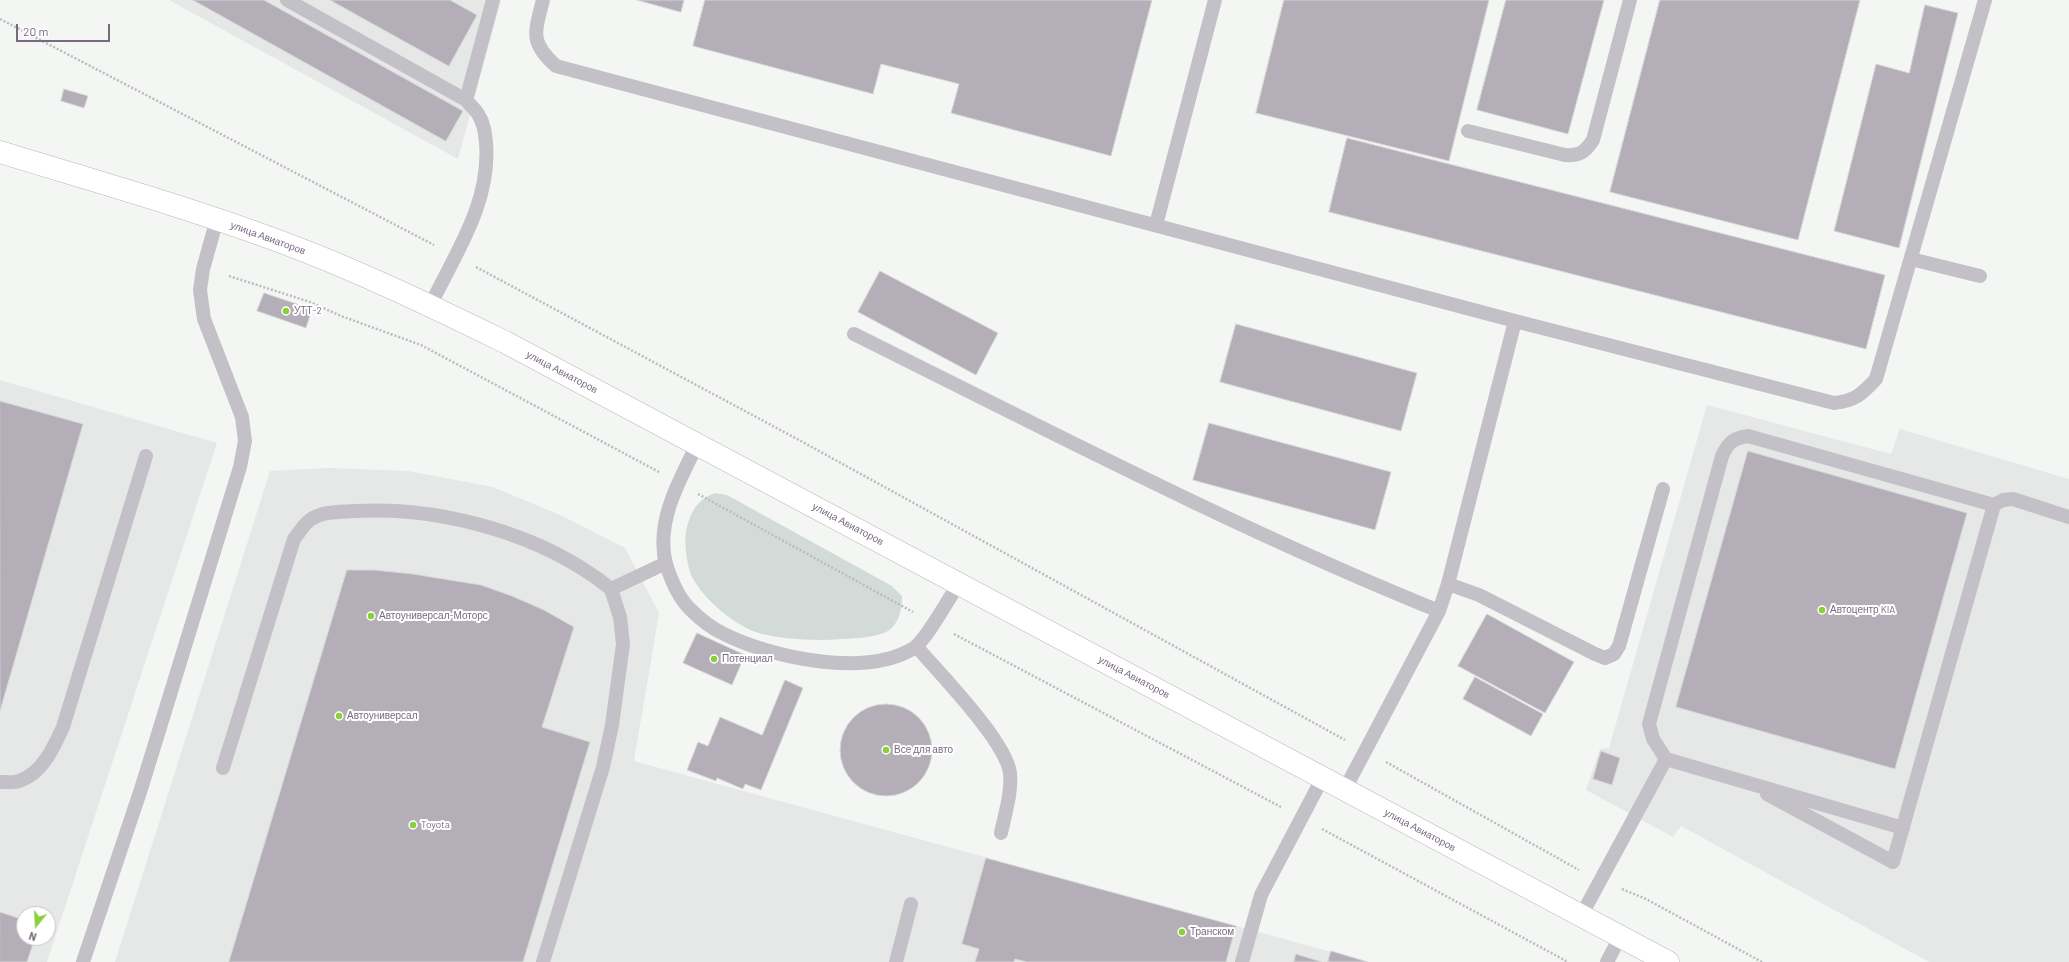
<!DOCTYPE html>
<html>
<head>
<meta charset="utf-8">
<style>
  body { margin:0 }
  #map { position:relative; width:2069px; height:962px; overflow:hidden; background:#f4f6f4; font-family:Barlow,sans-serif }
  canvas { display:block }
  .north { position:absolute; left:16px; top:906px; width:40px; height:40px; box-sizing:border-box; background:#fff; border:1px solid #c9c3cd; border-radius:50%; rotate:198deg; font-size:11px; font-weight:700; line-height:16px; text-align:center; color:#796981 }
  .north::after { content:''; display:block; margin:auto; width:14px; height:18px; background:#8bd03a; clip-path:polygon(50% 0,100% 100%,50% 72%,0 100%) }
  .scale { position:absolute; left:16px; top:24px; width:94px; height:18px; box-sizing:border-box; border:2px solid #796981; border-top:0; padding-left:5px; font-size:12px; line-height:14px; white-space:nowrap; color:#796981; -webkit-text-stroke:3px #fff; paint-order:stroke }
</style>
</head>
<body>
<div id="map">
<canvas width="2069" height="962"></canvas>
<div class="north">N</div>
<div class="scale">20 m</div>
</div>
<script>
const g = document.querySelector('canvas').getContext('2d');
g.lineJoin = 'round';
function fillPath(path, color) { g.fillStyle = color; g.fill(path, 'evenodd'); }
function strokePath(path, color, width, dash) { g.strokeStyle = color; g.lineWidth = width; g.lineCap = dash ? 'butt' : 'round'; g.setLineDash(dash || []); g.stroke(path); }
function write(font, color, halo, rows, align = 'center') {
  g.font = font + ' Barlow,sans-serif'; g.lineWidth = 4; g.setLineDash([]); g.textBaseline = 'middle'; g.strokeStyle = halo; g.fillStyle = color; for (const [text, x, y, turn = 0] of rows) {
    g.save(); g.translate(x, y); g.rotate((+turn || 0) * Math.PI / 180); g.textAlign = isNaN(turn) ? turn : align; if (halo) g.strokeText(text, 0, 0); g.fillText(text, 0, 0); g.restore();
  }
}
fillPath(new Path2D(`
  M169,0H501L458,159Z
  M0,380L217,443L47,962H0ZM24,914H48V938H24Z
  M1707,405L1891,454L1900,429L2069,479V962H1929L1681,826L1673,837L1586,790L1600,749L1609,748Z
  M329,468L408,471L493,487L560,515L625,548L659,613L634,761L1368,962H523L590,742L542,727L574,627L544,610L512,596L481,585L442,578L374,570H347L229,962H115L270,471Z`), '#e6e7e7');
fillPath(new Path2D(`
  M715,493L727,495L892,586L902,596C902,608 900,623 888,631C875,638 857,638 843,639C816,641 788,640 762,634C737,628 704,600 692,577C687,566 684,544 686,532C690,513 696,500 715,493Z`), '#d3dbd9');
const building = new Path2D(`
  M193,0H264L463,111L446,141Z
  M330,0H450L477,15L449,66Z
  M637,0H684L681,12Z
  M705,0H1152L1111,156L951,113L959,84L881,64L873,94L693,46Z
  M1284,0H1489L1449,161L1256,113Z
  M1506,0H1604L1568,134L1477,110Z
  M1660,0H1860L1798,240L1610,192Z
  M1925,5L1958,13L1899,248L1834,231L1876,64L1909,73Z
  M64,89L88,96L84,108L61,101Z
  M1347,138L1885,275L1866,349L1329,212Z
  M880,271L998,333L976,375L858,312Z
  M264,293L312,309L306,328L257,311Z
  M1236,324L1417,373L1401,431L1220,382Z
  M0,401L83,424L0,711Z
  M1209,423L1391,472L1375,530L1193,480Z
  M1748,451L1967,513L1895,769L1676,707Z
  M347,570H374L413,574L481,585L512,596L544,610L574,627L542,727L590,742L523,962H229Z
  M1487,614L1574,662L1545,713L1458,666Z
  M697,633L745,655L732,685L683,663Z
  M1475,677L1543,714L1531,736L1463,699Z
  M785,680L803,688L761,790L745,784L743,789L717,778L716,781L687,770L698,742L708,746L720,717L762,735Z
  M840 750a46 46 0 1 1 92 0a46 46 0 1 1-92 0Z
  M1601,751L1620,758L1612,785L1593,779Z
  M986,858L1236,926L1226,962H1027L1015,959L1014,962H975L979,949L962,944Z
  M0,912L24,920V938H35L27,962H0Z
  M1331,951L1368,962H1328Z
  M1296,954L1322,962H1294Z`);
fillPath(building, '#b4aeb8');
strokePath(building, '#d6d8d6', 1);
const secondary = new Path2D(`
  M0,152C91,180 184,206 273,239C353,268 429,305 505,342L1668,962`);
strokePath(secondary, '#bab5bd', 23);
strokePath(new Path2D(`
  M0,19L434,245
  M476,267L799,440L1345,740
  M229,276L310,302L341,316L421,345L659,472
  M698,494L913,612
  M954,634L1281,807
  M1386,762L1579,870
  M1322,829L1568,962
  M1622,889L1646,899L1762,962`), '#bdbabe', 2.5, [2, 2]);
strokePath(new Path2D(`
  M287,0L466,100C470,105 475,109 478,114C484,123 485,133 486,143C491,203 455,254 430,306
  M543,0C535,32 529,42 556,66L1515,321L1834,403C1855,401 1862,394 1876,379L1985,0
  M466,100L493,0
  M1468,131L1565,155C1580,156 1585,152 1593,140L1630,0
  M1156,225L1215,0
  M1911,259L1980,276
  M854,334C1047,430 1239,530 1439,611
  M698,443C680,479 655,522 666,564C671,580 678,597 690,609C699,618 713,629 724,634C772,658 866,678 914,648C926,640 950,597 959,583
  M1448,584L1479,595L1595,654L1605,658L1614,654L1619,646L1663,489
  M916,646C939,673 1006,741 1010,773C1012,792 1005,814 1001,833
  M223,768L294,539C299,533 304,524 310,520C322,511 340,512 354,511C441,506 543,534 611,589L666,563
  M0,782C6,782 14,783 19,781C42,774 54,747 63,727L146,456
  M1345,789L1439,611L1448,584L1515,321
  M1767,794L1893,862L1994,505L2003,500L2013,499L2069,517
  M1903,828L1666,759L1653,739L1649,724L1722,456C1728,443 1733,438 1748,436L1994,505
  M1581,916L1666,759
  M83,962L142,786L240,467L245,441L242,417L204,319L200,290L203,269L217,219
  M543,962L603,767L612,725L623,644L620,617L611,589
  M896,962L911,904
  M1242,962L1261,895L1323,777
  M1607,962L1620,937`), '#c4c0c7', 14);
strokePath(secondary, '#fff', 22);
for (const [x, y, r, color] of [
  [286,311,4,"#8bd03a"],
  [1822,610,4,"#8bd03a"],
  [371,616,4,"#8bd03a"],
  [714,659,4,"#8bd03a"],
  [339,716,4,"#8bd03a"],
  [886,750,4,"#8bd03a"],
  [413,825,4,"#8bd03a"],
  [1182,932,4,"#8bd03a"]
]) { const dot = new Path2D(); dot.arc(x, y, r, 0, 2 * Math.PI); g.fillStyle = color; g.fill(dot); strokePath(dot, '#fff', 1.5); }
write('10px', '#796981', '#fff', [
  ["улица Авиаторов",268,238,20],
  ["улица Авиаторов",562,372,28],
  ["улица Авиаторов",848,524,28],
  ["улица Авиаторов",1134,677,28],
  ["улица Авиаторов",1420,830,28]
]);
write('10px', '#796981', '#fff', [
  ["УТТ-2",294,311],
  ["Автоцентр KIA",1830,610],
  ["Автоуниверсал-Моторс",379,616],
  ["Потенциал",722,659],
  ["Автоуниверсал",347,716],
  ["Все для авто",894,750],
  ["Toyota",421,825],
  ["Транском",1190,932]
], 'left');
</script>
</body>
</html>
